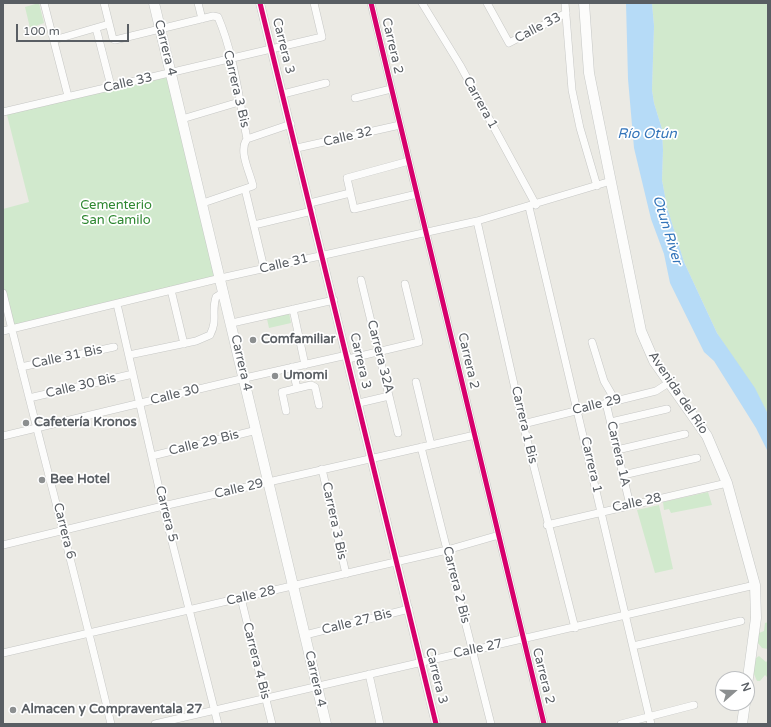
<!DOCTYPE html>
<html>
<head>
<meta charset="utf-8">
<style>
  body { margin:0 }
  #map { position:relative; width:771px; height:727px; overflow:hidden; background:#ebeae4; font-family:"Varela Round",sans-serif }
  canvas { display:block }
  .frame { position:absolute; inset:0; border:4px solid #595e63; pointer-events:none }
  .north { position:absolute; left:715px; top:671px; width:40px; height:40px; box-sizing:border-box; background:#fff; border:1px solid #bdbfc1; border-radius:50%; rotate:70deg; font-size:11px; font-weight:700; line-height:16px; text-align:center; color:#595e63 }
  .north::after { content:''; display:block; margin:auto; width:14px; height:18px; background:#8c8f90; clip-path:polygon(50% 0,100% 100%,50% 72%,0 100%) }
  .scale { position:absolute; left:16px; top:24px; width:113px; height:18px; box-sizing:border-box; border:2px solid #595e63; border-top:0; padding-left:5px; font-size:12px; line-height:14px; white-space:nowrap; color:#595e63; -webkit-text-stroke:3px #fff; paint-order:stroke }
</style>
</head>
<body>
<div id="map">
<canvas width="771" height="727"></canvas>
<div class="frame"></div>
<div class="north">N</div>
<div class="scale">100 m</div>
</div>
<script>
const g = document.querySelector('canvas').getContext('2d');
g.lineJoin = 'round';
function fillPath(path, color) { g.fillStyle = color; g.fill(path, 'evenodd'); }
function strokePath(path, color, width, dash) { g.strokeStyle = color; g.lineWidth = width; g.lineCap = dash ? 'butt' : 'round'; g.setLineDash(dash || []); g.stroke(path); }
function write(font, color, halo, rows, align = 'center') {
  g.font = font + ' "Varela Round",sans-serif'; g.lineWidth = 3.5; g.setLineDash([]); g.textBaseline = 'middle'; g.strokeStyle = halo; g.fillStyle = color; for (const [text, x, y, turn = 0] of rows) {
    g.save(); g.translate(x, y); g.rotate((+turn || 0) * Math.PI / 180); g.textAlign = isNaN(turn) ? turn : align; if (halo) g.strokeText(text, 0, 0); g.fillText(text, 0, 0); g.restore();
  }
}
fillPath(new Path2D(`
  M39,3L44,23L30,28L25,7Z
  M652,3H768V414L717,333L684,262L667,207L662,180L663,150L662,129L654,103L652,90L654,26Z
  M171,73L221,278L12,329L3,293V209L29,202L6,111Z
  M289,313L291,323L269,328L267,319Z
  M708,492L712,505L671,513L669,509L664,510L663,502Z
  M659,505L673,569L655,573L637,510Z
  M768,622V649L762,648L757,642L759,633L764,631L765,623Z
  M759,656L766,662L768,660V678L765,675L760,681H757L753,672L756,658Z`), '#d1e9cd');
fillPath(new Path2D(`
  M626,3H652L654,26L652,90L654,103L662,129L663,150L662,180L667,207L684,262L717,333L755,388L768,414V452L756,428L714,361L704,352L670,283L664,254L651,219L634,148L628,79Z`), '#b6dbf7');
const minor = new Path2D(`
  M44,3L68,96
  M104,3L113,39L115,40L213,16L218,17C234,54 239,99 247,139C238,151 250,172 253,186L203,203
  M198,3L202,19
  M371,3L544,724
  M422,3L460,65L536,205
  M487,3L509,43L566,13
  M565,3L572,90L580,128L597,186
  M96,28L111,86
  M54,40L109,24
  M283,94L326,83
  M355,98L391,89
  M3,112L322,37L314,3
  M182,119L239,102
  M247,139L291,124
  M297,148L400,125
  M409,161L347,178L354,209L417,194
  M245,189L264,268
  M310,203L350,193
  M529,207L651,724
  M477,221L523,424L575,628
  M254,225L312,211
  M361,280L398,433
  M171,290L184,344
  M3,293C38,437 77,580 111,724
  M117,304L163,506L218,724
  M293,309L305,365
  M232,323L334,300
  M3,331L221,278L477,221L611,181
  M592,342L604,381L615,400
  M129,355L196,341L210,335C218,320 211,312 216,297L224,292
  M348,359L419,342L405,284
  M21,367L114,347
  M292,367L297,388
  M416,382L431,445
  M29,398L133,374
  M359,403L389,396
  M606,403L630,505
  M286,411L282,392L311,385L315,387L319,405
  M611,422L667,409
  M523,424L656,391L670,382
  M3,436L245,378L347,355
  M421,447L491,724
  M617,450L685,434
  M152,456L257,430
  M322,469L346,574
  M623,475L697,458
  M547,525L727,483
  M3,545L163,506L475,435
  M241,598L272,724
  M305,635L409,609
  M633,646L741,621
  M3,653L447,550L499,535
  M369,674L380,724
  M155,724L755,585
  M621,724L694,705`);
const tertiary = new Path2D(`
  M260,3L436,724`);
const secondary = new Path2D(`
  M154,3L326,724
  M584,3L589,73L641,331L654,361L707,436L727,483L755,585L756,618L747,685
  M742,724L745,703`);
strokePath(minor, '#c6c7c5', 8);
strokePath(tertiary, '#c6c7c5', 9);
strokePath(secondary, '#c6c8c6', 11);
strokePath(minor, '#fcfcfb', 7);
strokePath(tertiary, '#fcfcfb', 8);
strokePath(secondary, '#fcfcfb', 10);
strokePath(new Path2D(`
  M260,3L436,724
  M371,3L544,724`), '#d6006c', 5);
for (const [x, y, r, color] of [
  [253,340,4,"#8c8f90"],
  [275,376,4,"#8c8f90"],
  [26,423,4,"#8c8f90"],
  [42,480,4,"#8c8f90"],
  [13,710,4,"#8c8f90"]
]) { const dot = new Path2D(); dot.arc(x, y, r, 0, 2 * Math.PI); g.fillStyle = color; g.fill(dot); strokePath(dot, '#fff', 1.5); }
write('13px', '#595e63', '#fff', [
  ["Calle 33",538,28,-28],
  ["Carrera 3",283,46,76],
  ["Carrera 2",392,46,77],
  ["Carrera 4",165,48,76],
  ["Calle 33",128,83,-13],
  ["Carrera 3 Bis",236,89,77],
  ["Carrera 1",480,103,61],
  ["Calle 32",348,137,-13],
  ["Calle 31",284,264,-13],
  ["Calle 31 Bis",67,357,-12],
  ["Carrera 32A",380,357,76],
  ["Carrera 3",360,361,77],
  ["Carrera 2",468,361,77],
  ["Carrera 4",241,363,77],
  ["Calle 30 Bis",81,386,-13],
  ["Avenida del Río",678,393,56],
  ["Calle 30",175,395,-14],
  ["Calle 29",597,405,-14],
  ["Carrera 1 Bis",524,425,77],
  ["Calle 29 Bis",204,443,-14],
  ["Carrera 1A",618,454,77],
  ["Carrera 1",591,465,77],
  ["Calle 29",239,489,-13],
  ["Calle 28",637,503,-12],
  ["Carrera 5",166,514,76],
  ["Carrera 3 Bis",334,521,78],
  ["Carrera 6",64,531,76],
  ["Carrera 2 Bis",456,585,76],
  ["Calle 28",251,596,-13],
  ["Calle 27 Bis",357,622,-14],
  ["Calle 27",478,649,-12],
  ["Carrera 4 Bis",256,661,76],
  ["Carrera 3",436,676,76],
  ["Carrera 2",543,676,76],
  ["Carrera 4",315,679,77]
]);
write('13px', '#2e8731', '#fff', [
  ["Cementerio",116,206],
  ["San Camilo",116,221]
]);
write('bold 13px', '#595e63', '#fff', [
  ["Comfamiliar",261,340],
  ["Umomi",283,376],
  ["Cafetería Kronos",34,423],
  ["Bee Hotel",50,480],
  ["Almacen y Compraventala 27",21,710]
], 'left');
write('italic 14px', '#3475ba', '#fff', [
  ["Río Otún",647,134],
  ["Otun River",667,230,73]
]);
</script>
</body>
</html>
